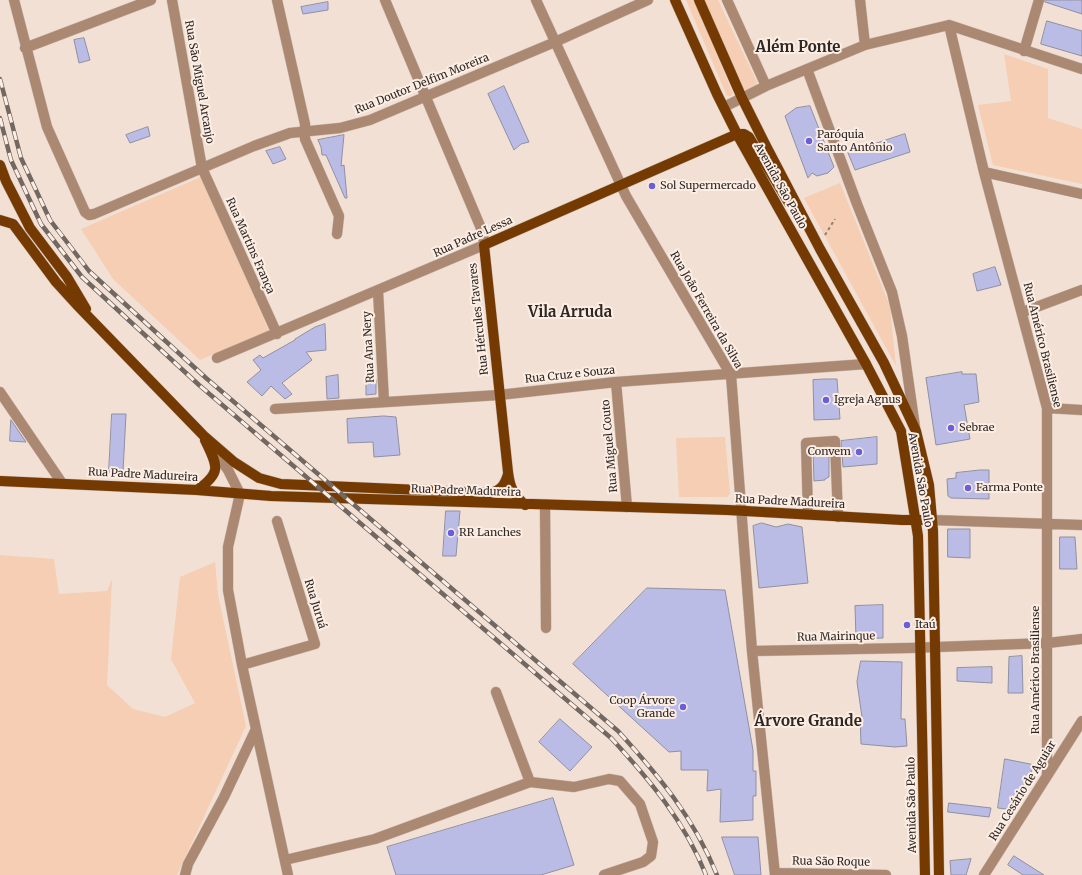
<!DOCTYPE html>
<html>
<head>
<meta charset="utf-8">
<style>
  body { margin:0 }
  canvas { display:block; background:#f2e0d4 }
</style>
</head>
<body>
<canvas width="1082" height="875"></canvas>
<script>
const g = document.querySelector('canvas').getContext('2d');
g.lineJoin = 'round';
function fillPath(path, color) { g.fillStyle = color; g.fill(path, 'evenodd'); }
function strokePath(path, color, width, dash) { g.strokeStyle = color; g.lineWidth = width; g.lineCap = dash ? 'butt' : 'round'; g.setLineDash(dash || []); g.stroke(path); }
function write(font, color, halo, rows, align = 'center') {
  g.font = font + ' Merriweather,serif'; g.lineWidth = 4; g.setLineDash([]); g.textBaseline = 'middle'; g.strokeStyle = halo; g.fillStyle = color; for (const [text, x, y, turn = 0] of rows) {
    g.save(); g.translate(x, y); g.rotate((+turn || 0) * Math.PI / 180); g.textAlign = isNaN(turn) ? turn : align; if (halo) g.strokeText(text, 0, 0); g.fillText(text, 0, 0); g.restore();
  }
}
fillPath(new Path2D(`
  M686,0H694L733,94L731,96H727Z
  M702,0H718L757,82L756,86L748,90L743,89Z
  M1004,54L1048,69V118L1082,129V184L993,165L978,105L1011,101Z
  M203,176L269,331L200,360L113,279L81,229Z
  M840,183L890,306L896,366L804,198Z
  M725,437L730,494L727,497H679L676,438Z
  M0,555L54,559L59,594L107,591L112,579L107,685L133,709L165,717L195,703L171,659L180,577L215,562L218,595L246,726L177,875H0Z`), '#f5ceb3');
const building = new Path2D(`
  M1045,0H1082V14L1045,2Z
  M328,2V10L303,14L301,7Z
  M1047,21L1082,31V56L1041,44Z
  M84,38L90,60L79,63L74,40Z
  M504,86L529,142L521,144L514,150L488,94Z
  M810,106L834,167L828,173L817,176L812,173L808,178L785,116L796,108Z
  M148,127L150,136L130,143L126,135Z
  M905,134L910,152L855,170L848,153Z
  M344,135L341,166L344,165L347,198H345L326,155H322L321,147L318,140Z
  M280,147L286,159L273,164L266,151Z
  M995,267L1001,285L977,291L973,274Z
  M325,324L326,350L306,352L312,360L282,383L292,394L285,399L271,386L262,396L247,382L261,370L253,360L260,355L263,358L295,340V339L315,327Z
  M962,372V374H976L979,402L964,405L970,439L936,445L926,378Z
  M338,375L339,398L327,399L326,377Z
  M825,379H837L840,419L814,420L813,380Z
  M376,380V394L366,395V381Z
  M112,414H126L123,472H109Z
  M384,416L396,417L400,455L374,457L373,442L348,443L347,419Z
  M11,420L13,423L26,442L10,441Z
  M877,437V464L843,467L841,441Z
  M829,448V477L825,479V480L814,481L813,449Z
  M980,470H989V499L951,498L948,496L947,479L956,478V473Z
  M446,511H460L456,556H443Z
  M762,523L776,527L788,524L802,527L808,583L759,588L753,526Z
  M948,529H970V558L948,557Z
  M1060,537H1075L1077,569H1060Z
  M647,588L725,590L753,750V771H756V796H753V820L720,822L721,789L707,791L708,770H681V751L669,752L573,664Z
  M883,605V638L856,639L855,606Z
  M1022,656L1023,693H1008L1009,657Z
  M861,661L902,662L901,719H905L907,746L895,747L861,744L860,717H862L857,682Z
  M992,667V683L957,681V668Z
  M560,719L592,747L570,771L539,742Z
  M1005,759L1035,765L1016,799L1020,801L1015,810L998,808Z
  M553,798L574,865L541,875H396L387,847Z
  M949,803L991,808L989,817L948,812Z
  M722,837H758L761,875H735Z
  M1014,856L1044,875H1023L1008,865Z
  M971,859L966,875H951L950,861Z`);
fillPath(building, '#babce6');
strokePath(building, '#8f90a1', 1);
const minor = new Path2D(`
  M14,0L47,127L85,212L89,215L94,214L254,146L290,133L340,128L370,120L555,42L648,0
  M172,0L202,168L277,334
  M277,0L305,124V139L339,216L337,234
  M536,0L626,196L731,375L752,651L775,875
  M727,0L766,86
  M860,0L865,45
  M949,25L984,172L1047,408V775
  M25,48L151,0
  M1024,51L1039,0
  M807,69L857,204L892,292L902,336L915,427
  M724,107L766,86L865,45L949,25L1082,69
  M984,172L1082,194
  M378,291L384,402
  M1023,312L1082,290
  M217,358L484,245L483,233L385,0
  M616,382L627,507
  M0,392L62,483
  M1047,408L1082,410
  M275,409L499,395L616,382L866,364
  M211,446L228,470L240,494L228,547V590L242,665L288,875
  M545,505L546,628
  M808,514L806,443L835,441L838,517
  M932,520L1082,525
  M752,651L909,648L1048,643L1082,639
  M242,665L315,644L277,521
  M530,782L574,787L609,779L620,781L640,804L653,842L651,856L643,862L604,875
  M285,860L375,839L530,782L496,692
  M775,873L886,875
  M185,875L188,864L224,797L256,729
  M984,875L1082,721`);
const major = new Path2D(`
  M675,0L717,94L737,134L866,364L901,431L918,536L925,875
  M699,0L742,98L765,144L820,249L884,363L916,431L929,485L933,531L939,875
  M0,165L6,181L30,228L67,277L86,309
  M0,220L13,224L56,282L77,305L204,436L234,462L259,478L281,484L489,493C500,492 505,485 508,474
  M0,481L197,490L271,496L728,510L902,520H932
  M197,490C223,472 217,465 205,440
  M525,505C513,494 510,488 508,472L484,245L737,134H744L749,137L789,203`);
strokePath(minor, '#cbbbb1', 11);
strokePath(major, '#cbbbb1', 11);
strokePath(new Path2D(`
  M825,235L835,219`), '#8a7e76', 2, [3, 3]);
strokePath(minor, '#aa8871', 10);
strokePath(major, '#743a01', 10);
const rail = new Path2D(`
  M0,79L21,158L50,220L89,271L206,378L618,731C659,776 694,818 717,875
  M0,118L11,160L41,224L82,277L199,385L611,738C649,779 685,822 706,875`);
strokePath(rail, '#736861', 4.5);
strokePath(rail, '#fdeee5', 3, [9]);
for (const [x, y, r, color] of [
  [809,141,4,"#6a5fd9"],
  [652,186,4,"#6a5fd9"],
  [826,400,4,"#6a5fd9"],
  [951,428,4,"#6a5fd9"],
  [859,452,4,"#6a5fd9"],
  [968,488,4,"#6a5fd9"],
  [451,533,4,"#6a5fd9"],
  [907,625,4,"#6a5fd9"],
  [683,707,4,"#6a5fd9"]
]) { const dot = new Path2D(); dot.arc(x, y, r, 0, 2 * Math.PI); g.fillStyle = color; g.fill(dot); strokePath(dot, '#fdeee5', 1.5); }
write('11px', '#2e2723', '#fdeee5', [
  ["Rua São Miguel Arcanjo",199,82,80],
  ["Rua Doutor Delfim Moreira",422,84,-22],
  ["Avenida São Paulo",780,186,61],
  ["Rua Padre Lessa",473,237,-24],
  ["Rua Martins França",250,246,66],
  ["Rua João Ferreira da Silva",706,310,60],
  ["Rua Hércules Tavares",479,319,-96],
  ["Rua Américo Brasiliense",1042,345,76],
  ["Rua Ana Nery",369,347,-93],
  ["Rua Cruz e Souza",570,375,-6],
  ["Rua Miguel Couto",610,446,-95],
  ["Rua Padre Madureira",143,475,3],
  ["Avenida São Paulo",920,480,80],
  ["Rua Padre Madureira",466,491,2],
  ["Rua Padre Madureira",790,502,3],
  ["Rua Juruá",315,604,73],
  ["Rua Mairinque",836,637,-1],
  ["Rua Américo Brasiliense",1036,670,-90],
  ["Rua Cesário de Aguiar",1023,791,-58],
  ["Avenida São Paulo",912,805,-91],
  ["Rua São Roque",831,862,1]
]);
write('11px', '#2e2723', '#fdeee5', [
  ["Paróquia",817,135],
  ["Santo Antônio",817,148],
  ["Sol Supermercado",660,186],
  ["Igreja Agnus",834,400],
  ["Sebrae",959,428],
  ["Convem",851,452,"right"],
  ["Farma Ponte",976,488],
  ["RR Lanches",459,533],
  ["Itaú",915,625],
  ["Coop Árvore",675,701,"right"],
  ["Grande",675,714,"right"]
], 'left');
write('bold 15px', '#2e2723', '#fdeee5', [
  ["Além Ponte",798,48],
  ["Vila Arruda",570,313],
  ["Árvore Grande",808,722]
]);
</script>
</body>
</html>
